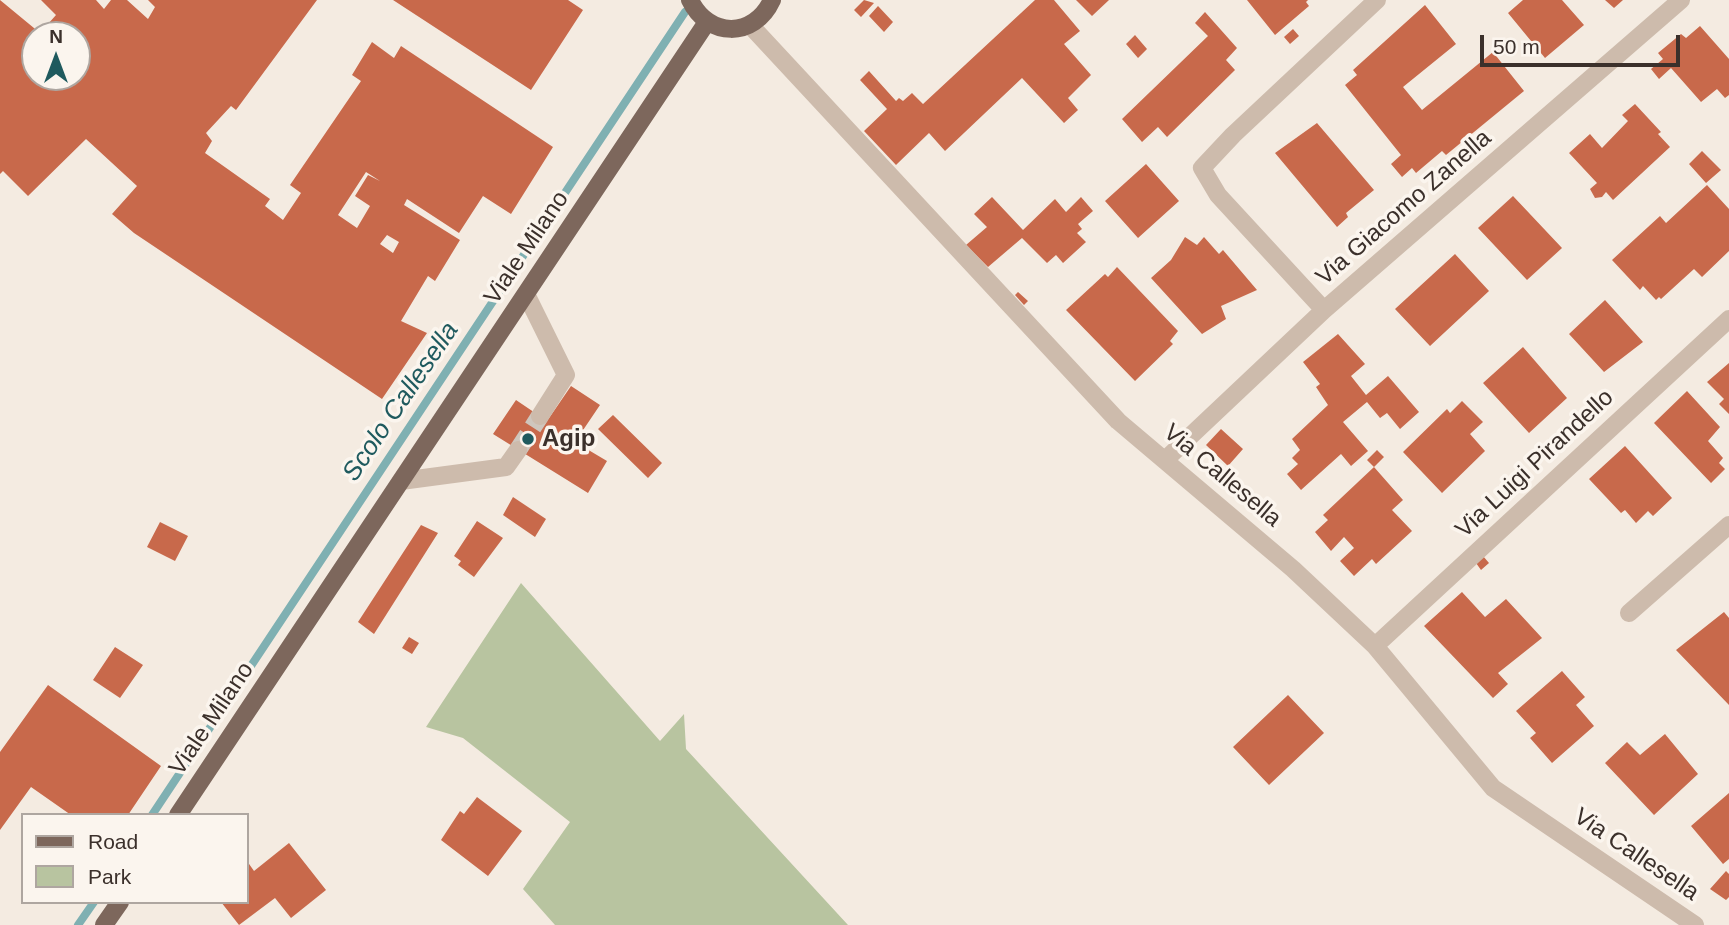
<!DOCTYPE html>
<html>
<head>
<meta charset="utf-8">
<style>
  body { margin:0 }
  #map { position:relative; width:1729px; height:925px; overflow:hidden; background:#f4ebe1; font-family:Helvetica,sans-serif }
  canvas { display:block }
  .legend { position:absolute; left:21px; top:813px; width:228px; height:91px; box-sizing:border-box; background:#fbf5ee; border:2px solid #aea6a0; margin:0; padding:9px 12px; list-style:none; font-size:21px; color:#3b302b }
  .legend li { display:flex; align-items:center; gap:14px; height:35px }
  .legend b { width:35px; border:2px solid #aea6a0 }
  .north { position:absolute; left:21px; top:21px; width:70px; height:70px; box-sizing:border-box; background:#fbf5ee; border:2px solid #aea6a0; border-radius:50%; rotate:0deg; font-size:19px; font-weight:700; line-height:28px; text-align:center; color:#3b302b }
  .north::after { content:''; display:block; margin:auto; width:24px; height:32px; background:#1f5a5e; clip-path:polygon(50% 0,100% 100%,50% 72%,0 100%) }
  .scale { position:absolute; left:1480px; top:35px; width:200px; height:32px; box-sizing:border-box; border:4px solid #3b302b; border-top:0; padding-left:9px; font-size:21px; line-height:24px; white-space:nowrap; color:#3b302b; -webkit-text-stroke:5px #fbf5ee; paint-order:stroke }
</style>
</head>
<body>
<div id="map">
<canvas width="1729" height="925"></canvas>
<ul class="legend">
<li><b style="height:9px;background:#7d675c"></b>Road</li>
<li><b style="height:19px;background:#b8c4a0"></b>Park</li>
</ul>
<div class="north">N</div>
<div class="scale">50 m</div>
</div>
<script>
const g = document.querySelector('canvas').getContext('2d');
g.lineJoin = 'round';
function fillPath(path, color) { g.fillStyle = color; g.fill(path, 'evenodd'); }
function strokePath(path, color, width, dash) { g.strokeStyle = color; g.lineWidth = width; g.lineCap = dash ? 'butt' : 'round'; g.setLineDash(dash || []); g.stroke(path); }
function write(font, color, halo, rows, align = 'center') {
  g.font = font + ' Helvetica,sans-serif'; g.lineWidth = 7; g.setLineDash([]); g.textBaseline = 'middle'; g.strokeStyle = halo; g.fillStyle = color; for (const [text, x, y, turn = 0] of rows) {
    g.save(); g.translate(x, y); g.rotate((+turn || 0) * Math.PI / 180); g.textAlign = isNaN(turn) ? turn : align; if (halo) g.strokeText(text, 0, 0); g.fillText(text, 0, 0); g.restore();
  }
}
fillPath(new Path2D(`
  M521,583L660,741L684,714L686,749L848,925H555L523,889L570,822L463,738L426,727Z`), '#b8c4a0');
strokePath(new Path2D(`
  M152,815L685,12
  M78,925L94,902`), '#7fb0b2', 8);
fillPath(new Path2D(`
  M0,0L40,33L56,15L41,0H96L104,9L111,0H127L148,19L155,7L148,0H317L236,110L231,106L206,133L212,141L205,153L270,199L265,206L283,220L301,193L290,185L361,81L352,75L372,42L394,58L401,46L553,147L511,214L483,196L459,233L407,199L404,205L460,240L435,281L428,276L401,321L427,333L382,399L134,233L112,214L137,186L86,139L28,196L3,171L0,174ZM35,35H77V77H35ZM366,172L380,181L368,175L355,196L370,206L357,228L338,215ZM387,235L399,242L393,253L380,244Z
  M393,0H568L583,10L531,90Z
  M864,0L874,3L861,17L854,10Z
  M1035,0H1054L1080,31L1064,44L1091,75L1068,98L1078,110L1064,123L1022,78L945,151L929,133L896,165L864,131L887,109L860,80L869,71L896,101L899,98L903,101L912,93L923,104Z
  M1076,0H1109L1092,16Z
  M1247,0H1308L1306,2L1309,6L1275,35Z
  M1523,0H1562L1584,25L1545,58L1508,13Z
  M1605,0H1623L1614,8Z
  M1425,5L1456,44L1403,87L1422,110L1493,52L1524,91L1446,155L1442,151L1416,173L1412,168L1402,177L1391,164L1401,155L1345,85L1357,75L1353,70Z
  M878,6L893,22L884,32L869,16Z
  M1205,12L1237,48L1226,60L1235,70L1167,137L1158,127L1142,142L1122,119L1208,36L1195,23Z
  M1700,26L1729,59V95L1725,98L1717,89L1701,102L1671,68L1659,79L1651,69L1663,59L1658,53L1681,34L1686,38Z
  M1293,29L1299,36L1290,44L1284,37Z
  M1135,35L1147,49L1138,58L1126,44Z
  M1635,104L1661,132L1658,134L1670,147L1613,200L1606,192L1602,197L1595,198L1590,189L1597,183L1569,153L1590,134L1602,148L1628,121L1622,115Z
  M1317,123L1374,190L1346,213L1348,217L1337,227L1275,153Z
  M1702,151L1721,170L1706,183L1689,164Z
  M1146,164L1179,201L1138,238L1105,201Z
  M1707,185L1729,209V251L1702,277L1694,269L1661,299L1659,297L1656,300L1643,286L1640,290L1612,260L1660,216L1666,223Z
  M1513,196L1562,248L1527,280L1478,228Z
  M992,197L1023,230L1055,199L1066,212L1081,197L1093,211L1078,224L1082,229L1077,233L1086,242L1063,263L1056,255L1047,263L1022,238L988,267L966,245L987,227L974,214Z
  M1185,237L1197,245L1204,237L1219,254L1223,250L1257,290L1221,306L1226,319L1202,334L1151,278L1171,260Z
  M1455,254L1489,291L1430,346L1395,309Z
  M1117,267L1178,331L1170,341L1173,344L1135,381L1066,310L1105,274L1108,277Z
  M1018,292L1028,301L1024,305L1015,295Z
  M1605,300L1643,342L1604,372L1569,334Z
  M1338,334L1365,364L1351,376L1366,395L1388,376L1419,412L1400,429L1387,413L1380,418L1367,402L1343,422L1368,451L1351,466L1341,454L1301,490L1287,474L1298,464L1292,458L1300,450L1292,439L1328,405L1316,387L1320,384L1303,362Z
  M1523,347L1567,398L1529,433L1483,383Z
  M1729,363V414L1719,404L1724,399L1707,382Z
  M571,386L600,405L575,442L607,461L588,493L493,434L516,400L547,421Z
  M1687,391L1720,427L1708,441L1723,458L1719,463L1725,469L1711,483L1654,423Z
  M1462,401L1483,422L1470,434L1485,451L1442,493L1403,452L1447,409L1450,413Z
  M613,415L662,463L648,478L598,429Z
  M1221,429L1243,449L1228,466L1206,445Z
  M1625,446L1672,498L1653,516L1648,511L1636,523L1625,510L1621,513L1589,479Z
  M1377,450L1384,457L1374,467L1367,460Z
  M1374,467L1403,500L1392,510L1412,531L1376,564L1372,559L1354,576L1340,561L1354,548L1344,537L1331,551L1315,532L1328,520L1323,515Z
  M513,497L546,519L535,537L503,515Z
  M477,521L503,538L474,577L458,565L461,561L454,556Z
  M160,522L188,536L175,561L147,547Z
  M421,525L438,533L374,634L358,622Z
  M1483,556L1489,563L1481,570L1476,563Z
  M1462,592L1485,617L1506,599L1542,638L1498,673L1508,684L1493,698L1424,626Z
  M1724,612L1729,618V705L1676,650Z
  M409,637L419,643L412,654L402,648Z
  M115,647L143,665L120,698L93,680Z
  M1562,671L1585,697L1576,705L1594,726L1552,763L1530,738L1536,733L1516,711Z
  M48,685L161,766L128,815H71L31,787L0,830V752Z
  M1288,695L1324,733L1269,785L1233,747Z
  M1665,734L1698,774L1654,815L1605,763L1627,742L1640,755Z
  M1729,793V859L1723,864L1691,826Z
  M477,797L522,831L488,876L441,840L460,811L464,814Z
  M289,843L326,890L291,918L275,898L239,925L221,902H247V861L254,871Z
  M1726,871L1729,874V897L1726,900L1710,889Z`), '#c8694b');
strokePath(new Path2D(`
  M518,450L540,416`), '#cfc6bd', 18, [18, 9]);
strokePath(new Path2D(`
  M750,25L1118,421L1293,569L1375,646L1493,788L1695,925
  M526,294L566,375L540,416
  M1324,310L1218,195L1202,168L1233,135L1377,0
  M1165,460L1324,310L1681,0
  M401,481L506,467L518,450
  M1629,613L1729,525
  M1375,646L1729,319`), '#cdbbac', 18);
strokePath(new Path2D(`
  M690,0C708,38 754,39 772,0
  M178,815L707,22
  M104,925L120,902`), '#7d675c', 18);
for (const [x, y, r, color] of [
  [528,439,7,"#1f5a5e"]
]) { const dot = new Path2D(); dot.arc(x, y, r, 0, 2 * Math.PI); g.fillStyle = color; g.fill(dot); strokePath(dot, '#fbf5ee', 2.5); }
write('24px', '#3b302b', '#fbf5ee', [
  ["Via Giacomo Zanella",1404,208,-41],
  ["Viale Milano",527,248,-56],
  ["Via Luigi Pirandello",1535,464,-43],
  ["Via Callesella",1222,476,40],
  ["Viale Milano",212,719,-56],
  ["Via Callesella",1636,855,34]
]);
write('bold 24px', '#3b302b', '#fbf5ee', [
  ["Agip",542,439]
], 'left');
write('italic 26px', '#1f5a5e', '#fbf5ee', [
  ["Scolo Callesella",401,402,-56]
]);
</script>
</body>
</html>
